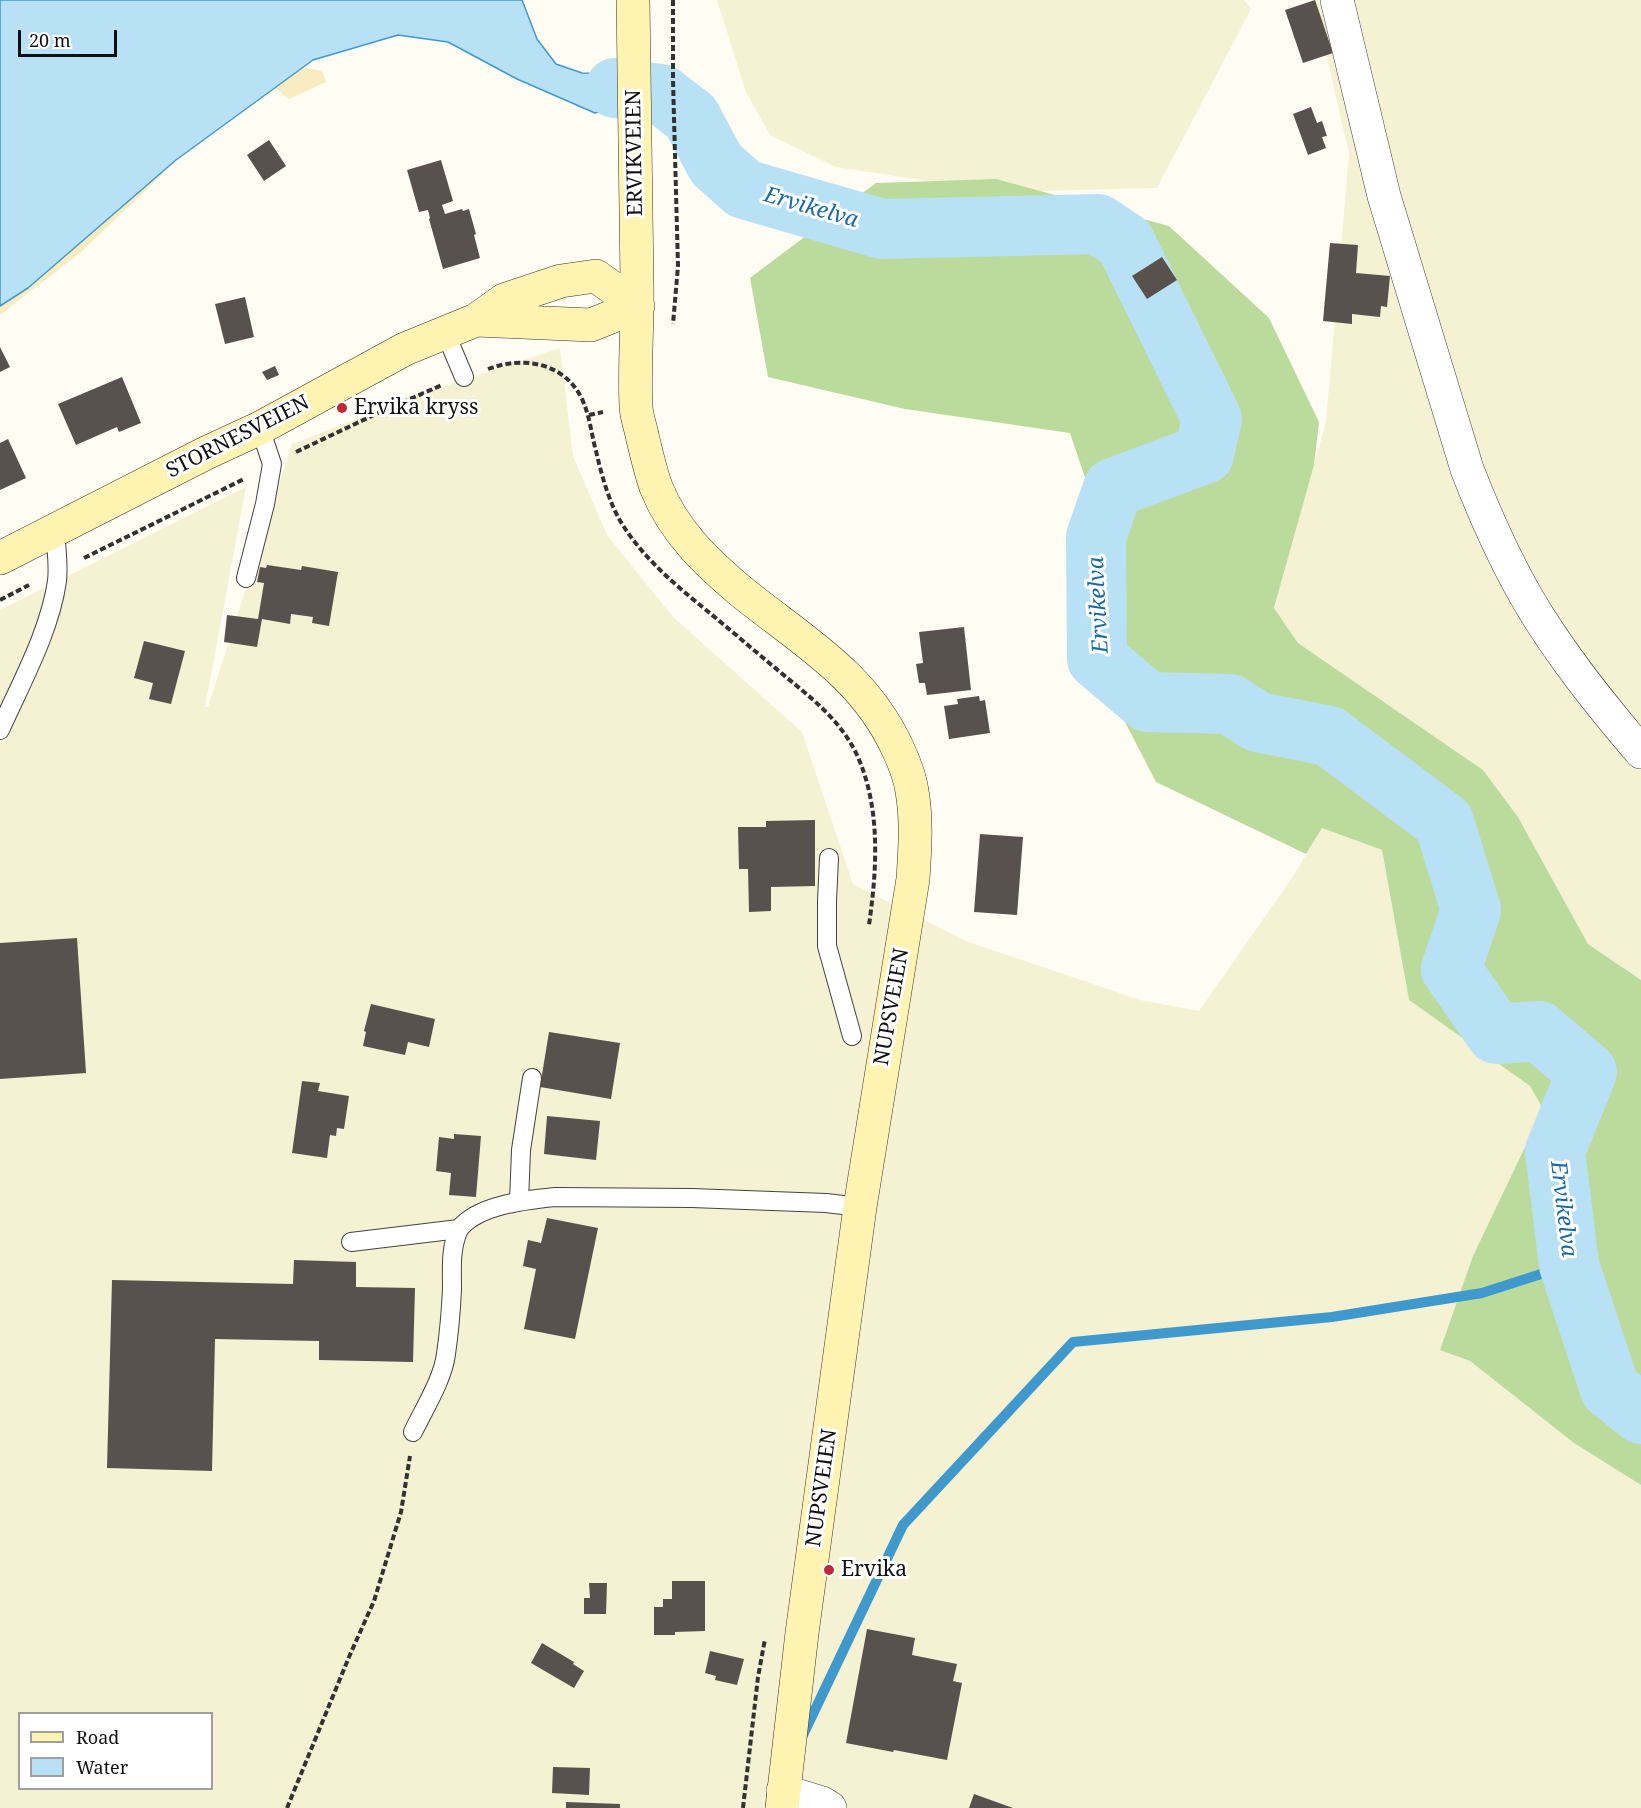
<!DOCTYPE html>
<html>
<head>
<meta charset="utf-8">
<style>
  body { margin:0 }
  #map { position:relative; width:1641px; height:1808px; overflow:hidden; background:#fffcf4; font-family:"Noto Serif",serif }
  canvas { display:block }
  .legend { position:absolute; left:18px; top:1712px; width:195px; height:78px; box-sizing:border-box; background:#fff; border:2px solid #9f9f9f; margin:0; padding:8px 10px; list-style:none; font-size:18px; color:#101010 }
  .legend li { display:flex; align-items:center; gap:12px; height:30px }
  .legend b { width:30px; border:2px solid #9f9f9f }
  .scale { position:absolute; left:18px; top:30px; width:99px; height:27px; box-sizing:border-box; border:3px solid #101010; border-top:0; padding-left:8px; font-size:18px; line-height:21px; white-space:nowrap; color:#101010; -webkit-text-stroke:4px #fff; paint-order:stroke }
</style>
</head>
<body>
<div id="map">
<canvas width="1641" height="1808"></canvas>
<ul class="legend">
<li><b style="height:8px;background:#fef3b0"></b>Road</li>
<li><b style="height:16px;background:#b9e1f6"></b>Water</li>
</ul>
<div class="scale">20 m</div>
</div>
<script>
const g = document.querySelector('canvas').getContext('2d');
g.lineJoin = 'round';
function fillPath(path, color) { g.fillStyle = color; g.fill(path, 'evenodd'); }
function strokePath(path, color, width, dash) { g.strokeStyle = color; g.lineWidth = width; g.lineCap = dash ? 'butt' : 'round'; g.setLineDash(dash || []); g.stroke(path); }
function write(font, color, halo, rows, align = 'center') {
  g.font = font + ' "Noto Serif",serif'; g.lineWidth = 6; g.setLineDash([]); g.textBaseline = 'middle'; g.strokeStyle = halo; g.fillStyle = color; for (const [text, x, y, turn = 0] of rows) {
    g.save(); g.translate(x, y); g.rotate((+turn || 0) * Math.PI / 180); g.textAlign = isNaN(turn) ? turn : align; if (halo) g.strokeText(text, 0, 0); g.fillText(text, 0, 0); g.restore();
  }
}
fillPath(new Path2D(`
  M717,0H1244L1251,9L1157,188L1001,192L836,167L770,135L746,92Z
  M1314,0H1641V980L1588,944L1518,817L1483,770L1298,643L1274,608L1326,422L1349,154Z
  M560,348L573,456L607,535L673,617L802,732L853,884L966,941L1140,1000L1199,1011L1292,878L1322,828L1382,850L1409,1000L1530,1086L1543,1109L1473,1256L1440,1350L1470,1361L1574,1443L1641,1485V1808H0V610L246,487L205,707H208L292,444L431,391ZM20,1714H212V1788H20Z`), '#f5f1d3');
fillPath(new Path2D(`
  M996,179L1169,226L1269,318L1319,422L1314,465L1274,608L1298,643L1483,770L1518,817L1588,944L1641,980V1485L1574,1443L1470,1361L1440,1350L1473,1256L1543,1109L1530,1086L1409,1000L1382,850L1322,828L1306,854L1156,782L1110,693L1105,537L1070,433L905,409L768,377L750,278L876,183Z`), '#badb9c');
fillPath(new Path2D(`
  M302,67L322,71L326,82L289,99L275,88Z
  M159,155L164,173L80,253L0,315V282Z`), '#faecc1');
const water = new Path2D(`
  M0,0H522L537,39L556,64L582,73L614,74L615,105L595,113L517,79L448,42L398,35L313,60L176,160L28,288L0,306Z`);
fillPath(water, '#b9e1f6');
strokePath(water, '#4099cc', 1.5);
strokePath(new Path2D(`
  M802,1737L903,1525L1073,1342L1332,1317L1482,1293L1569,1265`), '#4099cc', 10);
strokePath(new Path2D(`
  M615,88L661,94L691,117L716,164L744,189L882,229L1098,224L1125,242L1212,419L1204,454L1113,488L1096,537L1097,659L1148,702L1230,704L1258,722L1329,736L1444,822L1471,910L1451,969L1496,1034L1539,1031L1587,1072L1555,1151L1569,1265L1610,1389L1641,1414`), '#b9e1f6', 60);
fillPath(new Path2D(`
  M1315,0L1333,53L1303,63L1285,10Z
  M1311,107L1317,123L1322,121L1327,136L1322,137L1326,148L1308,155L1293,114Z
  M269,140L286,166L264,181L247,155Z
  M441,160L453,201L442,205L445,214L462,209L463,211L469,209L476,234L474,235L480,258L443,269L429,219L430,218L428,210L419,212L407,170Z
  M1330,243L1358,245L1356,273L1390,276L1387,307L1381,306L1380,317L1352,314V324L1323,321Z
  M1162,257L1177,280L1147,299L1132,276Z
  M245,297L254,337L225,344L215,304Z
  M0,347L10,367L0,372Z
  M275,366L279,375L267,380L262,372Z
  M122,377L141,423L119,432L117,427L76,445L58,404Z
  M8,439L26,478L0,490V443Z
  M267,565L301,570L302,566L338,572L329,626L312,623L313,617L291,614L290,624L262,619L257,647L224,642L227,615L258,619L264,583L257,582L260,567L266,568Z
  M964,627L971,690L927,695L925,683H919L916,664L923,663L919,632Z
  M144,641L185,651L171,704L149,699L153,683L134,678Z
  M979,696L980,701L985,700L990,733L949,739L944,706L958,704L957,699Z
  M815,820V886L771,887V911L749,912L748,869H739L738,827H766V821Z
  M980,834L1023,837L1017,915L974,912Z
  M77,938L86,1073L0,1079V943Z
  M371,1004L435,1019L429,1047L408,1042L405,1055L363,1046L366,1032L364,1031Z
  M549,1032L620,1043L611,1099L540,1087Z
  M302,1081L320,1083L318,1091L349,1096L344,1129L337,1128L336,1136L330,1135L327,1158L292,1153Z
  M547,1116L600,1121L596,1160L544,1154Z
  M454,1134L481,1136L476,1197L449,1195L451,1173L436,1171L439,1137L454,1139Z
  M547,1218L598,1228L575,1339L524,1329L536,1269L523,1266L528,1240L541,1243Z
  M294,1260L356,1262V1287L415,1288L413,1362L319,1360V1341L215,1339L212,1471L107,1468L112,1280L293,1284Z
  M672,1581H705V1631L675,1632V1635H654V1607H663V1599H672Z
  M589,1583H607L606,1614H584V1598H590Z
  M867,1629L915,1638L912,1655L957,1664L953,1681L962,1683L947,1760L894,1750L893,1752L846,1743Z
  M542,1643L574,1662L573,1664L584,1671L574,1688L531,1663Z
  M710,1651L744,1659L737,1685L715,1680L716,1676L705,1673Z
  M553,1767L590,1768L589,1795L552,1793Z
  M974,1794L1013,1808H969Z
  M566,1802L620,1804V1808H566Z`), '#59514d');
const lane = new Path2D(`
  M445,332L464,377
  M246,578L265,504L272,464L260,428
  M0,730C21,683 50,631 57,581C59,565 56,547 55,530
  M829,858L827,901V946L852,1036
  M519,1202L521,1150L532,1078
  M351,1242L459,1229C478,1205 525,1200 555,1197L692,1198L826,1203L860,1207
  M413,1432C424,1409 443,1379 446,1354C449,1333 451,1311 452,1289C452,1268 450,1249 459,1229`);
const street = new Path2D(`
  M1337,0L1384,196L1467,469C1484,513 1503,556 1527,598C1559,653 1600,704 1641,752
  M783,1791L822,1803L830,1808`);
const secondary = new Path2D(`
  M633,0C634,94 636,188 637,282C638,323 634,365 636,406C636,415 640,425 642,435C646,452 650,470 656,487C674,532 707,563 743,593C804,642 864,675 898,749C904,762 910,776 912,791C917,820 915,850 913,879L860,1207L802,1633L782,1808
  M476,320L591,325L638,306
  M0,558L206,453L260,428L405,349L476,320L504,300L561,281L596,276L638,306`);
strokePath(lane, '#434343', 20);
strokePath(street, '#434343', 34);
strokePath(secondary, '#323232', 34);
strokePath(new Path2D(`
  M673,0V80L678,266L673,324
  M488,369C523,356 564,362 582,399C590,416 591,433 596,451C602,477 610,506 624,527C647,562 679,588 711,614C734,633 757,653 780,672C810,697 840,719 857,755C881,808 877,869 869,925
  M589,415L603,412
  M296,452L376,414L442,385
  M84,558L244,479
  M0,600L29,585
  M287,1808L349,1657L374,1601L401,1512L410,1456
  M743,1808L758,1677L765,1639`), '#323232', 4, [6, 3]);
strokePath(lane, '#fff', 18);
strokePath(street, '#fff', 33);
strokePath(secondary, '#fef3b0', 33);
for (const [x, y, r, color] of [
  [342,408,6,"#c02834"],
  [829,1570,6,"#c02834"]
]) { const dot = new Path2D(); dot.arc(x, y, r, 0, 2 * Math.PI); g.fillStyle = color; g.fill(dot); strokePath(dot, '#fff', 2); }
write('21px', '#101010', '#fff', [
  ["ERVIKVEIEN",635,153,-91],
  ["STORNESVEIEN",238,437,-27],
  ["NUPSVEIEN",892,1007,-80],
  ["NUPSVEIEN",822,1488,-82]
]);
write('21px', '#101010', '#fff', [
  ["Ervika kryss",354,408],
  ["Ervika",841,1570]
], 'left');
write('italic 22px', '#196aa3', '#fff', [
  ["Ervikelva",811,208,16],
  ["Ervikelva",1099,605,-93],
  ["Ervikelva",1563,1209,83]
]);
</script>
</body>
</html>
